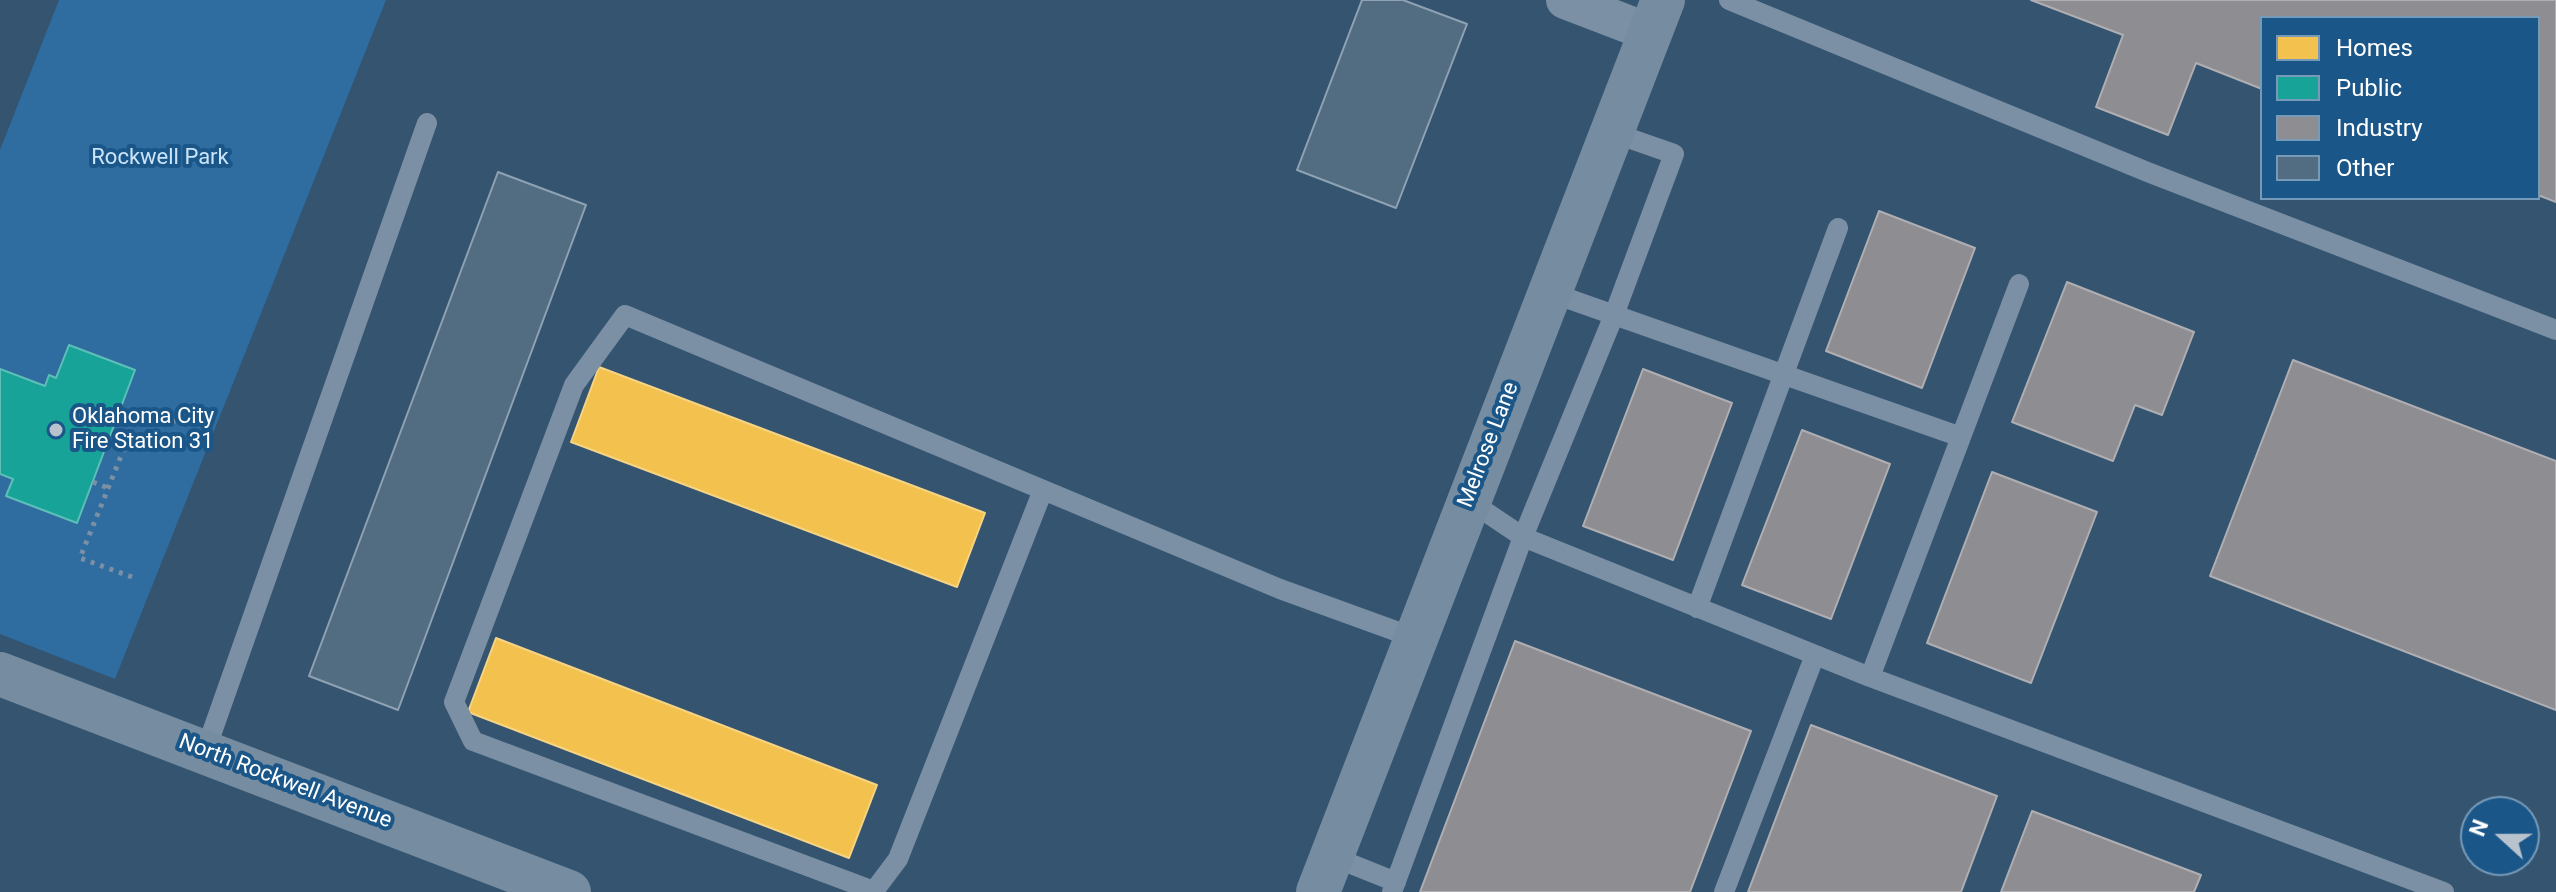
<!DOCTYPE html>
<html>
<head>
<meta charset="utf-8">
<style>
  body { margin:0 }
  #map { position:relative; width:2556px; height:892px; overflow:hidden; background:#345470; font-family:Roboto,sans-serif }
  canvas { display:block }
  .legend { position:absolute; left:2260px; top:16px; width:280px; height:184px; box-sizing:border-box; background:#1b5689; border:2px solid #769ab8; margin:0; padding:10px 14px; list-style:none; font-size:24px; color:#fff }
  .legend li { display:flex; align-items:center; gap:16px; height:40px }
  .legend b { width:40px; border:2px solid #769ab8 }
  .north { position:absolute; left:2460px; top:796px; width:80px; height:80px; box-sizing:border-box; background:#1b5689; border:2px solid #769ab8; border-radius:50%; rotate:291deg; font-size:22px; font-weight:700; line-height:32px; text-align:center; color:#fff }
  .north::after { content:''; display:block; margin:auto; width:28px; height:36px; background:#b8c3cd; clip-path:polygon(50% 0,100% 100%,50% 72%,0 100%) }
</style>
</head>
<body>
<div id="map">
<canvas width="2556" height="892"></canvas>
<ul class="legend">
<li><b style="height:22px;background:#f2c14e"></b>Homes</li>
<li><b style="height:22px;background:#17a398"></b>Public</li>
<li><b style="height:22px;background:#8d8d92"></b>Industry</li>
<li><b style="height:22px;background:#526c82"></b>Other</li>
</ul>
<div class="north">N</div>
</div>
<script>
const g = document.querySelector('canvas').getContext('2d');
g.lineJoin = 'round';
function fillPath(path, color) { g.fillStyle = color; g.fill(path, 'evenodd'); }
function strokePath(path, color, width, dash) { g.strokeStyle = color; g.lineWidth = width; g.lineCap = dash ? 'butt' : 'round'; g.setLineDash(dash || []); g.stroke(path); }
function write(font, color, halo, rows, align = 'center') {
  g.font = font + ' Roboto,sans-serif'; g.lineWidth = 8; g.setLineDash([]); g.textBaseline = 'middle'; g.strokeStyle = halo; g.fillStyle = color; for (const [text, x, y, turn = 0] of rows) {
    g.save(); g.translate(x, y); g.rotate((+turn || 0) * Math.PI / 180); g.textAlign = isNaN(turn) ? turn : align; if (halo) g.strokeText(text, 0, 0); g.fillText(text, 0, 0); g.restore();
  }
}
fillPath(new Path2D(`
  M59,0H386L115,679L0,634V150Z`), '#2f6ca0');
const homes = new Path2D(`
  M599,367L985,513L957,587L571,442Z
  M496,638L877,785L849,858L468,712Z`);
fillPath(homes, '#f2c14e');
strokePath(homes, '#f6d483', 2);
const public = new Path2D(`
  M69,345L135,370L77,523L6,496L13,479L0,474V369L45,386L49,375L56,378Z`);
fillPath(public, '#17a398');
strokePath(public, '#5dbfb7', 2);
const industry = new Path2D(`
  M2031,0H2556V202L2538,195V18H2262V89L2196,63L2168,135L2096,107L2123,35Z
  M1879,211L1975,248L1922,388L1826,351Z
  M2067,282L2194,332L2162,415L2135,405L2113,461L2012,422Z
  M2293,360L2556,461V710L2210,576Z
  M1643,369L1732,403L1673,560L1583,526Z
  M1802,430L1890,464L1831,619L1742,585Z
  M1992,472L2097,512L2031,683L1927,643Z
  M1515,641L1751,731L1690,892H1420Z
  M1811,725L1997,796L1961,892H1748Z
  M2032,811L2201,875L2194,892H2001Z`);
fillPath(industry, '#8d8d92');
strokePath(industry, '#afafb3', 2);
const building = new Path2D(`
  M1362,0H1403L1467,24L1396,208L1297,170Z
  M498,172L586,205L398,710L309,676Z`);
fillPath(building, '#526c82');
strokePath(building, '#8fa2b3', 2);
strokePath(new Path2D(`
  M93,482L108,488
  M132,577L80,558L140,409L190,427`), '#7b90a5', 5, [4, 6]);
strokePath(new Path2D(`
  M1729,0L2150,173L2556,330
  M1549,292L1961,437
  M1043,490L898,859L874,891L473,741L454,702L574,385L625,315L1280,589L1415,638
  M1468,500L1523,537L1870,677L2444,892
  M1697,608L1838,228
  M1870,677L2019,284
  M205,752L427,123
  M1331,856L1396,882
  M1392,892L1523,537L1614,315L1674,154L1611,132
  M1724,892L1815,655`), '#7b90a5', 20);
strokePath(new Path2D(`
  M1565,0L1651,33`), '#7b90a5', 38);
strokePath(new Path2D(`
  M0,674L569,892
  M1318,892L1663,0`), '#768da1', 44);
for (const [x, y, r, color] of [
  [56,430,8,"#b8c3cd"]
]) { const dot = new Path2D(); dot.arc(x, y, r, 0, 2 * Math.PI); g.fillStyle = color; g.fill(dot); strokePath(dot, '#1b5689', 3); }
write('22px', '#cae4f9', '#1b5689', [
  ["Rockwell Park",160,158]
]);
write('22px', '#fff', '#1b5689', [
  ["Oklahoma City",72,417],
  ["Fire Station 31",72,442]
], 'left');
write('22px', '#fff', '#1b5689', [
  ["Melrose Lane",1489,445,-69],
  ["North Rockwell Avenue",285,782,21]
]);
</script>
</body>
</html>
